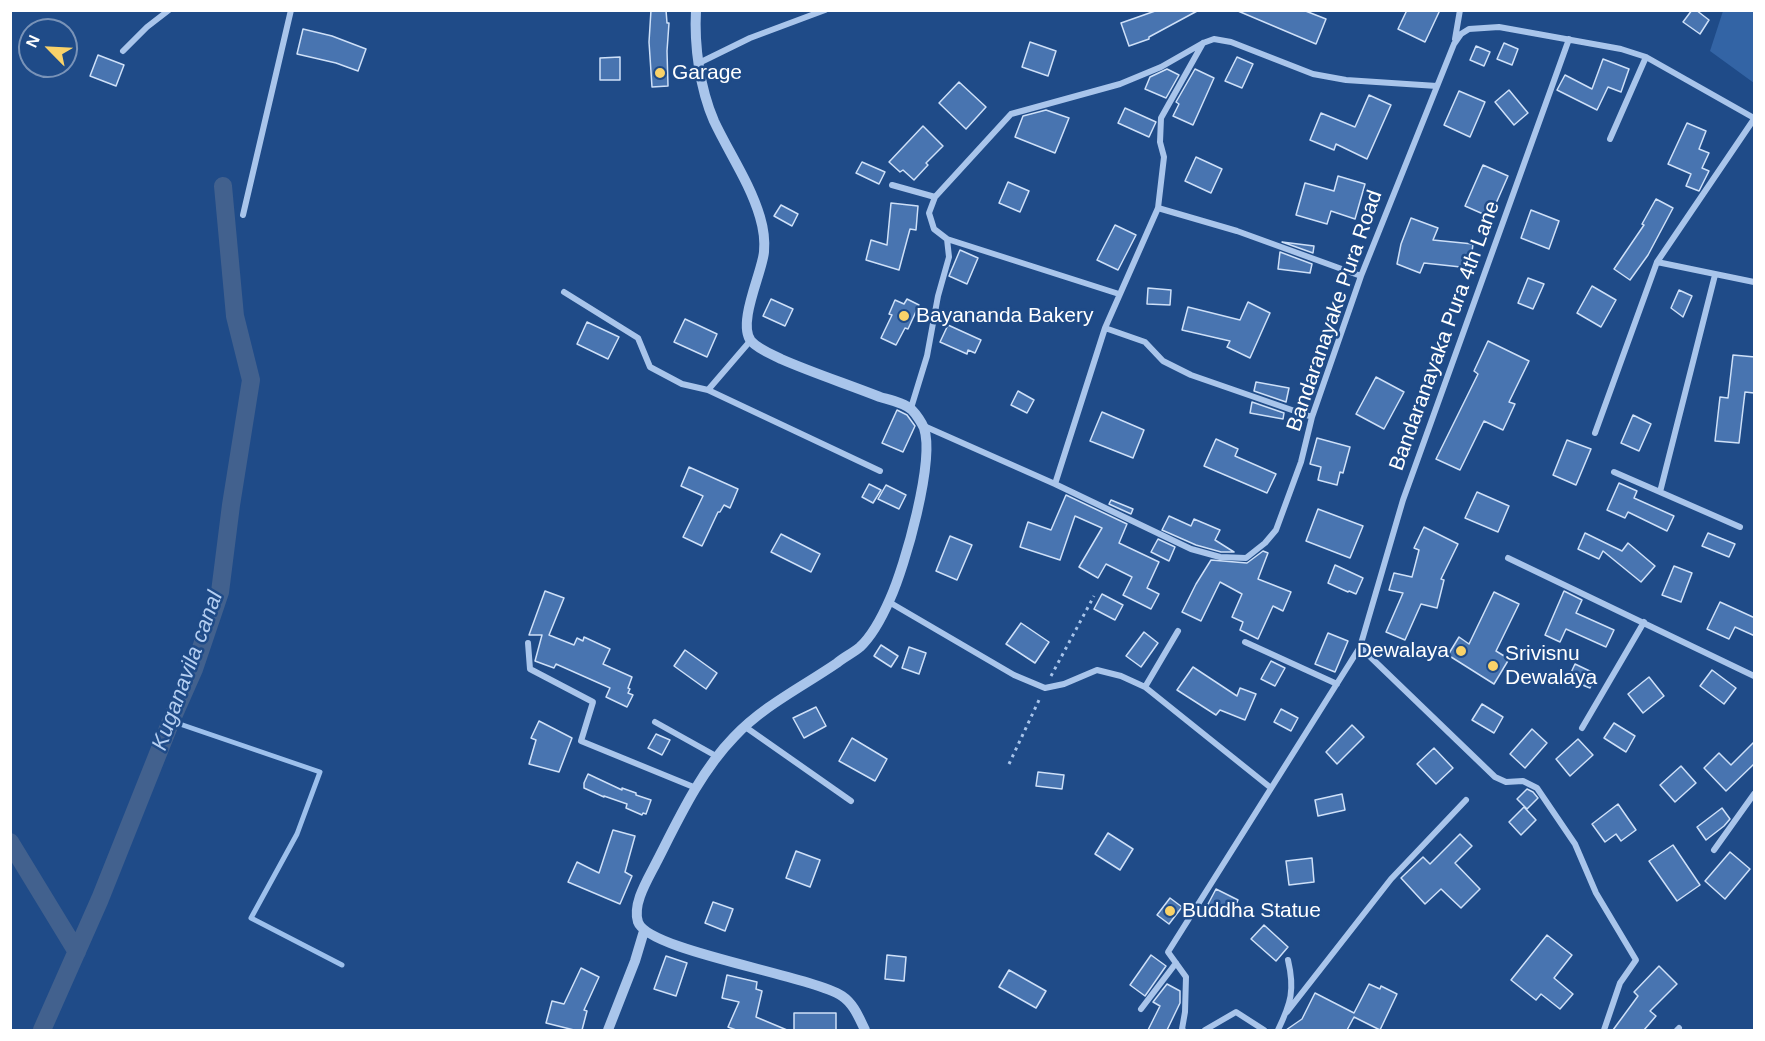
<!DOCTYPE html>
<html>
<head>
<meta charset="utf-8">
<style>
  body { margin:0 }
  #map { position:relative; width:1765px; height:1041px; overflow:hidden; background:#1f4b88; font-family:Helvetica,sans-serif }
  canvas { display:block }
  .frame { position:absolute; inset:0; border:12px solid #fff; pointer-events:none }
  .north { position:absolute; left:18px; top:18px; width:60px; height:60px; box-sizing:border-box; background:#1f4b88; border:2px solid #7993b8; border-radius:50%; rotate:294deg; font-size:16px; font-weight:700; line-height:24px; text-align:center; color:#fff }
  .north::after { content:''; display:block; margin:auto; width:21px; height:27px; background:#f9d269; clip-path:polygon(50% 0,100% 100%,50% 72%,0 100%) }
</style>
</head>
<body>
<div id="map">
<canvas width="1765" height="1041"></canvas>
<div class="frame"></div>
<div class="north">N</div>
</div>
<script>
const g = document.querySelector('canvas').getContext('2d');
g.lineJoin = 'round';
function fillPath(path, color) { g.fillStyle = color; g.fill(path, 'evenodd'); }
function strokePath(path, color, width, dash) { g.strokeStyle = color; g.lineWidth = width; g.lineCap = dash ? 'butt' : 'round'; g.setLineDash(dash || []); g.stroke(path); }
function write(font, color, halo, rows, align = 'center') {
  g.font = font + ' Helvetica,sans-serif'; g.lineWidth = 5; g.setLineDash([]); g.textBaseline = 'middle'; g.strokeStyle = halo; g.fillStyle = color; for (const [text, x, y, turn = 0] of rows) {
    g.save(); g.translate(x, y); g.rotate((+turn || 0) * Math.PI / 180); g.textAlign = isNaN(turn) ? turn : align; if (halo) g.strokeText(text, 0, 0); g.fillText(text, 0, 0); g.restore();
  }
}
fillPath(new Path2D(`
  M1723,11H1754V83L1710,51Z`), '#3364a5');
strokePath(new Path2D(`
  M171,721L320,772L297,834L251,918L342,965`), '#9dc0ec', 5);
strokePath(new Path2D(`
  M10,842L77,952
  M42,1030L100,899L171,721L194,669L220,592L231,505L251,380L235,316L223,186`), '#42618e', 18);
const building = new Path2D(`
  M651,10H666L667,23H669L667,51L668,86L652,87L649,42Z
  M1158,10H1199L1149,37V39L1129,46L1121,23Z
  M1303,10L1326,19L1316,44L1238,11Z
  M1407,10H1440L1425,42L1398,29Z
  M1692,10H1696L1709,20L1700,34L1683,22Z
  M303,29L332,36L366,49L358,71L336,63L297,54Z
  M1030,42L1056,51L1048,76L1022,67Z
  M1504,43L1518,49L1512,65L1497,59Z
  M1476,46L1490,52L1484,66L1470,60Z
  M98,55L124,65L116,86L90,76Z
  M620,57V80H600V58Z
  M1237,57L1253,64L1242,88L1225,81Z
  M1603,59L1629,69L1621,92L1608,87L1597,110L1557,90L1565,75L1592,89Z
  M1167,69L1179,75L1166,98L1145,89L1150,77Z
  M1195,69L1214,78L1193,125L1173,116L1179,104L1176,102Z
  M959,82L986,107L966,129L939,103Z
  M1509,90L1528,113L1514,125L1495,102Z
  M1459,91L1485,102L1470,137L1444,125Z
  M1369,95L1391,105L1367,159L1336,144L1334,150L1310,140L1321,113L1355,127Z
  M1125,108L1156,122L1149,137L1118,123Z
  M1046,110L1069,118L1055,153L1015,137L1023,116Z
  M1687,123L1706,131L1699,149L1709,153L1702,168L1709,171L1699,191L1686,186L1691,174L1668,164Z
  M923,126L943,146L926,163L928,165L914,180L903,170L900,172L889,162Z
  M1196,157L1222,169L1211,193L1185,181Z
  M862,162L885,172L879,184L856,173Z
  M1483,165L1508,176L1490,217L1465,206Z
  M1338,176L1365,184L1355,219L1331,211L1327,224L1296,215L1305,183L1334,191Z
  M1008,182L1029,191L1020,212L999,203Z
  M1656,199L1673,208L1648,255L1630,280L1614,269L1644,225L1642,224Z
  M891,203L918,206L916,230L910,229L899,270L866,260L871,240L887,245Z
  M781,205L798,214L792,226L774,216Z
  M1531,210L1559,221L1549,249L1521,238Z
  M1411,218L1438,228L1433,240L1473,244L1470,268L1424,263L1420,273L1397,264L1401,244Z
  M1115,225L1136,235L1118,270L1097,260Z
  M1282,242L1314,246L1313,253Z
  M960,250L978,258L967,284L949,276Z
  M1280,252L1312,264L1310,273L1278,269Z
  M1528,278L1544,284L1533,309L1518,303Z
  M1592,286L1616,300L1601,327L1577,313Z
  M1148,288L1171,290L1170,305L1147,304Z
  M1679,290L1692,296L1683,317L1671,308Z
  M771,299L793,309L785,326L763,316Z
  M907,299L919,305L908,329L905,328L896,345L881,338L892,315L889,314L895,300L904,304Z
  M1248,302L1270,313L1250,358L1227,347L1230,341L1182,330L1188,307L1240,320Z
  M685,319L717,334L707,357L674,342Z
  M587,322L619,337L608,359L577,344Z
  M948,325L981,340L975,353L968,350L967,354L940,342Z
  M1488,341L1529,361L1509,402L1515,404L1503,430L1484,421L1460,470L1436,459L1478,374L1474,371Z
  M1733,355L1755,357L1754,393L1745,392L1739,443L1715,441L1720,397L1728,398Z
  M1376,377L1404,392L1384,429L1356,414Z
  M1256,382L1289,388L1286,402L1254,391Z
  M1018,391L1034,400L1027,413L1011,405Z
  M1252,402L1284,413L1283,419L1250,413Z
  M897,410L907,415L915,426L903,452L882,443Z
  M1102,412L1144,430L1133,458L1090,441Z
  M1633,415L1651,424L1639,451L1621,443Z
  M1317,438L1350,447L1343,473L1340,472L1337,485L1318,480L1321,467L1310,464Z
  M1216,439L1238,449L1235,456L1276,474L1267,493L1204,466Z
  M1567,440L1591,449L1576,485L1553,475Z
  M689,467L738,489L730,508L724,505L720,512H718L702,546L683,537L703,496L681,486Z
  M1619,483L1637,491L1634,498L1674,516L1667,531L1628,512L1625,518L1607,510Z
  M869,484L881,490L873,503L862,497Z
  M886,485L906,495L899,509L878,499Z
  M1477,492L1509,506L1498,532L1465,518Z
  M1066,495L1127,524L1119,543L1159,562L1147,588L1159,594L1151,609L1123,595L1132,577L1106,564L1098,578L1079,567L1102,528L1075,516L1060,560L1020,547L1028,522L1051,530Z
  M1111,500L1133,509L1131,514L1109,504Z
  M1318,509L1363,526L1350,558L1306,541Z
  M1169,516L1191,526L1194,519L1220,530L1215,540L1234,552H1221L1196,545L1162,530Z
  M1424,527L1458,544L1441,579L1444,580L1437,608L1421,604L1405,640L1386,632L1403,593L1389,590L1394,573L1412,577L1419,550L1414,548Z
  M1585,533L1622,551L1628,543L1655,566L1641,582L1603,551L1599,559L1578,549Z
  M1708,533L1735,544L1729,557L1702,546Z
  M781,534L820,554L811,572L771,552Z
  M950,536L972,545L957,580L936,571Z
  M1158,539L1175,547L1169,561L1151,552Z
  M1263,551L1268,553L1258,579L1291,592L1283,611L1273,606L1258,639L1240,630L1243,622L1232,617L1242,594L1220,582L1201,621L1182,612L1196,584L1211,560L1247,563Z
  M1335,565L1363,578L1356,594L1349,591L1348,592L1328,583Z
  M1674,566L1692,573L1681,602L1662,595Z
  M545,591L564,598L549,635L574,645L577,638L583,641L584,637L610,649L603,664L632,677L628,688L630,689L628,693L633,695L627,707L606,697L610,688L556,664L554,668L535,661L542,635H529Z
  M1564,591L1582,600L1576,613L1614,630L1606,647L1566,629L1560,642L1545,635Z
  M1494,592L1519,604L1496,651L1509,659L1494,684L1448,655L1459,637L1469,644Z
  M1102,594L1123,605L1115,620L1094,609Z
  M1720,602L1755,618V636L1735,627L1729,639L1707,629Z
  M1021,623L1049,642L1035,663L1006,644Z
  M1144,632L1158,643L1141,667L1126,656Z
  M1328,633L1348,641L1335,672L1315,664Z
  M881,645L898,656L891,667L874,656Z
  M909,647L926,653L919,674L902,668Z
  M685,650L717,673L706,689L674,666Z
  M1271,661L1285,668L1275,686L1261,679Z
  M1575,664L1596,674L1590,688L1568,679Z
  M1193,667L1237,696L1240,688L1256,694L1245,720L1220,710L1216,715L1177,690Z
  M1712,670L1736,688L1724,704L1700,686Z
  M1649,677L1664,696L1643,713L1628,694Z
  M1482,704L1503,717L1494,733L1472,720Z
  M816,707L826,726L804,738L793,718Z
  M1281,709L1298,718L1291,731L1274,722Z
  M539,721L572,738L559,772L529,764L536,740L531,738Z
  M1614,723L1635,736L1626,752L1604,738Z
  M1352,725L1364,737L1337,764L1326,752Z
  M1532,729L1547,743L1525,768L1510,754Z
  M656,734L670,740L662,755L648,748Z
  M852,738L887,759L875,781L839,761Z
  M1578,739L1593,755L1570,776L1556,759Z
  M1755,741V763L1726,791L1704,768L1719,753L1731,765Z
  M1434,748L1453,768L1436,784L1417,764Z
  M1681,766L1696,783L1675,802L1660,785Z
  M1038,772L1064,775L1062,789L1036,786Z
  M588,774L622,790V788L636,793V795L651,800L646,814L643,813L642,815L626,808L627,804L604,796V797L584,788V783Z
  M1527,789L1533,792L1538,798L1527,809L1517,799Z
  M1342,794L1345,810L1318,816L1315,800Z
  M1618,804L1636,830L1621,841L1616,834L1605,842L1592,824Z
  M1524,807L1536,820L1521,835L1509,822Z
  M1722,808L1730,819L1724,826L1706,840L1697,827Z
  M613,830L635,836L625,872L632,876L620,904L568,882L577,862L599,873Z
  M1108,833L1133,849L1120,870L1095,854Z
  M1460,834L1472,846L1455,863L1480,889L1461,908L1441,889L1425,904L1401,878L1423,857L1430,864Z
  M1673,845L1700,885L1677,901L1649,861Z
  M796,851L820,860L810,887L786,878Z
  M1730,852L1750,869L1725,899L1705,881Z
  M1312,858L1314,882L1289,885L1286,861Z
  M1216,889L1238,900L1230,917L1207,906Z
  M1170,898L1182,907L1169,924L1157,915Z
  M713,902L733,909L725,931L705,923Z
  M1264,925L1288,947L1276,961L1251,939Z
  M1547,935L1572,955L1554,978L1573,994L1560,1009L1541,994L1536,1000L1511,980Z
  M887,955L906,957L904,981L885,979Z
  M1151,955L1166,966L1145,996L1130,985Z
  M666,956L687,963L676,996L654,989Z
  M1659,966L1677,984L1650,1011L1656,1016L1644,1030H1613L1638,996L1634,992Z
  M581,968L599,977L584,1010L587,1011L582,1030H574L546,1023L552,1001L564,1004Z
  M1009,970L1046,991L1036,1008L999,987Z
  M727,975L757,982L756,989L762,991L756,1017L787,1030H736L728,1027L739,1002L722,998Z
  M1167,984L1180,991V1003L1167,1030H1148L1160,1006L1153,1002Z
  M1369,984L1380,989L1381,986L1397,994L1380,1030L1354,1017L1347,1030H1286L1302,1019L1315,993L1354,1013Z
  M794,1013H836V1030H794Z`);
fillPath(building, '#4874b0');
strokePath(building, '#cee0f8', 1.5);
strokePath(new Path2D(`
  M1051,676L1094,596
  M1009,764L1040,698`), '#a9c5eb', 3, [3, 4.5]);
strokePath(new Path2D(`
  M1455,39L1460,10
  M123,51L147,27L169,10
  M699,63L750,38L825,10
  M1610,139L1646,57
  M892,185L935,197
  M1158,208L1237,231L1361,276
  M243,215L291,10
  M947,239L1119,294
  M1657,262L1754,282
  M564,292L638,338L650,367L682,384L708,390L751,340
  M1105,328L1145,342L1163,361L1191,375L1312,417
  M708,390L880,471
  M911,408L927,356L938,296L949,257L947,239L934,229L929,213L935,197L1011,114L1120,84L1161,67L1203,43L1214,39L1231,42L1313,74L1346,80L1437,86
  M924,426L1055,484L1191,549L1220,557L1246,558L1265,543L1276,530L1301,462L1312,417L1361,276L1454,44L1461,34L1469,29L1499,27L1621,49L1646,57L1754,118
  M1595,433L1657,262L1754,119
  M1614,472L1660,492L1715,275
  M1055,484L1105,328L1158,208L1164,157L1160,142L1161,118L1203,43
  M1660,492L1740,527
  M1508,558L1754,676
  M889,602L1014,675L1045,688L1064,684L1097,670L1121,676L1145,687L1271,788
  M1245,642L1337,684
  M528,643L530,669L593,702L581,741L696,788
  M1360,647L1403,500L1569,39
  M1145,687L1178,631
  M655,722L716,756
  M744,726L851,801
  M1582,728L1644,622
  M1714,850L1754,794
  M1141,1009L1176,963
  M1287,1012L1391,879L1466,800
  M1183,1030L1182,1029L1185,1012L1186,977L1168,952L1360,647L1495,777L1506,782L1523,781L1537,788L1575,844L1596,893L1636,960L1620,983L1604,1030
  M1205,1030L1236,1012L1264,1030
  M1278,1030C1291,1003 1295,990 1288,960
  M1677,1030L1679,1028`), '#a9c5eb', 6);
strokePath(new Path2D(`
  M696,10C694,46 700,89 714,121C729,153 750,183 760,217C763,227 765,241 764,252C762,273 737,323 751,341C758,349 771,354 781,359C813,373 847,384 880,397C890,400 905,403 912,410C916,414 922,423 924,428C935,461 905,566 890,599C883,615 873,635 860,647C853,653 844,657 837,663C802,687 763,706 734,737C700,772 678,820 656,863C648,879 632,904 638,922C648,951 809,975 842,996C854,1004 859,1018 865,1030
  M608,1030L635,961L644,931`), '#a9c5eb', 10);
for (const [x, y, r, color] of [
  [660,73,6,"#f9d269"],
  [904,316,6,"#f9d269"],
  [1461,651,6,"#f9d269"],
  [1493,666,6,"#f9d269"],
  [1170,911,6,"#f9d269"]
]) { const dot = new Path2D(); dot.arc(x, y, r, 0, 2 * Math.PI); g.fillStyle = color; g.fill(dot); strokePath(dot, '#1f4b88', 2); }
write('21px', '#fff', '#1f4b88', [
  ["Garage",672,73],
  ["Bayananda Bakery",916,316],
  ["Dewalaya",1449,651,"right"],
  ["Srivisnu",1505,654],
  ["Dewalaya",1505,678],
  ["Buddha Statue",1182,911]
], 'left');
write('21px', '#fff', '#1f4b88', [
  ["Bandaranayake Pura Road",1335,311,-71],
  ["Bandaranayaka Pura 4th Lane",1445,336,-70]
]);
write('italic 22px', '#b5cff2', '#1f4b88', [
  ["Kuganavila canal",188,671,-70]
]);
</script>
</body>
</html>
